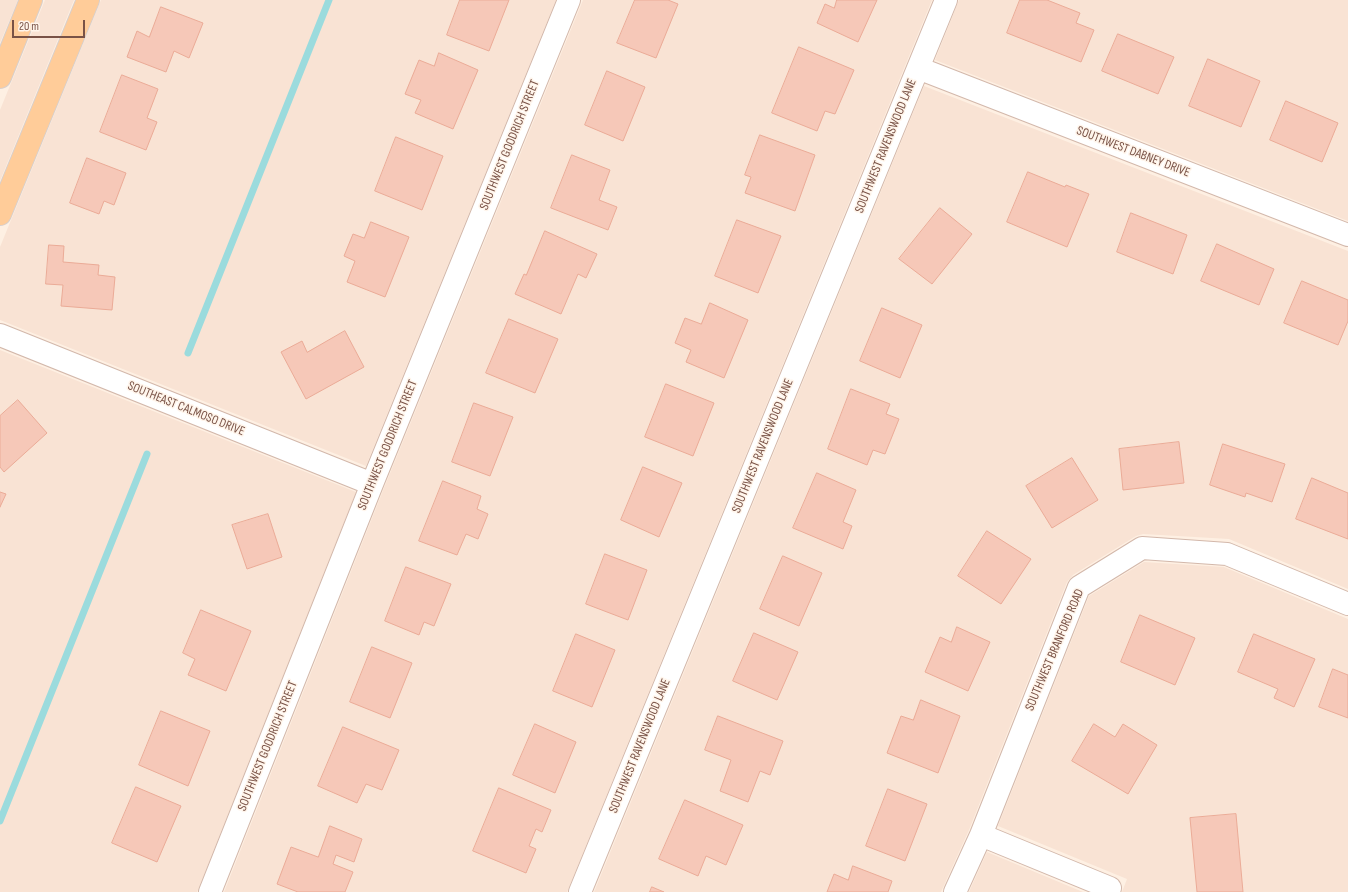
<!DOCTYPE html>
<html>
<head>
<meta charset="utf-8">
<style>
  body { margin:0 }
  #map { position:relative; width:1348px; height:892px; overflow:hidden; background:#fef0e3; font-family:"Sofia Sans Condensed",sans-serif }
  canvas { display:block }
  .scale { position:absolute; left:12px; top:20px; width:73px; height:18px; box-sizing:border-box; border:2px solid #795246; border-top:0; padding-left:5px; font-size:12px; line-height:14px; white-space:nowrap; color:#795246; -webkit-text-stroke:3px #fff5eb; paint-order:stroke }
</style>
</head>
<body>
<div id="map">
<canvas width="1348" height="892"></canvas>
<div class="scale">20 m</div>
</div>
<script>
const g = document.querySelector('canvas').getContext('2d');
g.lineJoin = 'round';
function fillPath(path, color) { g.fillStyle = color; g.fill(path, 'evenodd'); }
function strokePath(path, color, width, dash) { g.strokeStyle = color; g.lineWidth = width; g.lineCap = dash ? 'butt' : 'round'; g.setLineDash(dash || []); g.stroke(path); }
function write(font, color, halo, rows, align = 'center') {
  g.font = font + ' "Sofia Sans Condensed",sans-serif'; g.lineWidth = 3; g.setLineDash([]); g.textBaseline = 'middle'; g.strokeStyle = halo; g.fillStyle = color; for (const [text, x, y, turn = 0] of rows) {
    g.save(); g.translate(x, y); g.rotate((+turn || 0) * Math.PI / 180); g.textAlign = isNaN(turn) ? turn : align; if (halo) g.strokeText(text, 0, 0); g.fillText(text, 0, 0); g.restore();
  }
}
fillPath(new Path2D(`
  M0,0H18L0,43Z
  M45,0H74L0,181V110Z
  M101,0H556L366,466L0,320V247Z
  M583,0H932L567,892H224L384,488Z
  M959,0H1348V221L935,60Z
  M924,86L1348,251V589L1229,539L1143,534L1136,536L1073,575L1067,582L969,830L941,892H594Z
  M0,350L356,492L197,892H0Z
  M1144,562L1224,567L1348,619V892H1122L1127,879L998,826L1089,596Z
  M987,852L1083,892H969Z`), '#f9e3d4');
strokePath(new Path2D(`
  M188,353L329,0
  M0,821L147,454`), '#9bdbdd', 7);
const building = new Path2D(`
  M460,0H509L489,51L447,35Z
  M635,0H668L678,4L656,58L617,43Z
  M837,0H877L858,42L817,23L825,4L834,8Z
  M1020,0H1047L1080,13L1076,23L1094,30L1081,62L1007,33Z
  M161,7L203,23L189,58L174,51L166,72L127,57L137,31L149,37Z
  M1118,34L1174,57L1158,94L1102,71Z
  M799,47L854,70L835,114L825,111L817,131L772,113Z
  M439,53L478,70L453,129L415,113L421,100L405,94L419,60L434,66Z
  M1208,59L1260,81L1241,127L1189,106Z
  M607,71L645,87L623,141L585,125Z
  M122,75L158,89L147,118L157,122L146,150L100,132Z
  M1286,101L1338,123L1322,162L1270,140Z
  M760,135L815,155L795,211L745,193L751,177L745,175Z
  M396,137L443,156L422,210L375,191Z
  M572,155L610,170L599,200L617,207L608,230L551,208Z
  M87,158L126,173L114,205L104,201L99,214L70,203Z
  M1028,172L1065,187L1066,185L1089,194L1067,247L1007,222Z
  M940,208L972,234L932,284L899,259Z
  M1131,213L1187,235L1173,274L1117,252Z
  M737,220L781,236L758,293L715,276Z
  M371,222L409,237L385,297L347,282L355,261L344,256L353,234L364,238Z
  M545,231L597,254L586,278L578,274L561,314L515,294L524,274L526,275Z
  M1217,244L1274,269L1259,305L1201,281Z
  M49,245L64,246L63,262L99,265L98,275L115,277L112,310L61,306L63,285L46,284Z
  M1302,281L1348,300V321L1338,345L1284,323Z
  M710,303L748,320L724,378L686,362L691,350L675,343L685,318L701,324Z
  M882,308L922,325L900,378L860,361Z
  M509,319L558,339L535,393L486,373Z
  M345,331L364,367L306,399L281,352L302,341L307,352Z
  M666,384L714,403L693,456L645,437Z
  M851,389L890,404L886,414L899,419L885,454L873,450L867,465L828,449Z
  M18,400L47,433L4,472L0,467V416Z
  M474,403L513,417L490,476L452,462Z
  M1179,442L1184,483L1123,490L1119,449Z
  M1223,444L1285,464L1272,502L1246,493L1245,497L1210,485Z
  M1072,458L1098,500L1052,528L1026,486Z
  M643,467L682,483L659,537L621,520Z
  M817,473L856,490L843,522L852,526L843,549L793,528Z
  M1312,478L1348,493V539L1296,519Z
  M443,481L481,496L477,509L488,514L478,539L466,534L457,555L419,541Z
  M0,492L6,494L0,507Z
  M268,514L282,557L247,569L232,525Z
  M987,531L1031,559L1001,604L958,576Z
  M605,554L647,570L628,620L586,604Z
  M783,556L822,573L799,626L760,609Z
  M406,567L451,584L434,626L424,622L419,635L385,621Z
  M201,610L251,631L226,691L188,675L195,659L183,653Z
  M1140,615L1195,638L1175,685L1121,662Z
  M957,627L990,642L968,691L925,672L940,637L951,642Z
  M754,633L798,652L777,700L733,681Z
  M576,634L615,650L592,707L553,691Z
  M1254,634L1315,659L1294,707L1274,698L1278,689L1238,672Z
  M372,647L412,663L390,718L350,702Z
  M1333,669L1348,675V718L1319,707Z
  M921,700L960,716L938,773L887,753L901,716L913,720Z
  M161,711L210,731L188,786L139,765Z
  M718,716L783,741L770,775L760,771L748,802L720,791L731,760L705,750Z
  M535,724L576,742L555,793L513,775Z
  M1094,724L1115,737L1123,724L1157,745L1128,794L1072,761Z
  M343,727L399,750L382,790L366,784L357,803L318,786Z
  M136,787L181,806L157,862L112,843Z
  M499,788L551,810L542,832L536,829L529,846L536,849L526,873L473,851Z
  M888,789L927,804L905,861L866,846Z
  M685,800L743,825L726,865L706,856L698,876L659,859Z
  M1236,814L1243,892H1197L1190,818Z
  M330,826L362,839L354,862L336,855L333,864L353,872L345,892H298L277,884L291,847L318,857Z
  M853,866L892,881L888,892H827L834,874L848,880Z
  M652,887L664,892H650Z`);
fillPath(building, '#f6c8b8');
strokePath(building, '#ebab97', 1);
const minor = new Path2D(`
  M918,68L1348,235
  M0,335L372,484
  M981,835L1110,888
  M210,892L372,484L569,0
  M580,892L946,0
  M955,892L981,835L1079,587L1142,548L1227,554L1348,604`);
const major = new Path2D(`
  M0,77L31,0
  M0,214L88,0`);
strokePath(minor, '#d3b8ab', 24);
strokePath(major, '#d9cfcb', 24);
strokePath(minor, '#fff', 22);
strokePath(major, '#fc9', 22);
write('13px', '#795246', '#fff5eb', [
  ["SOUTHWEST GOODRICH STREET",510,145,-68],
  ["SOUTHWEST RAVENSWOOD LANE",886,146,-68],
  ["SOUTHWEST DABNEY DRIVE",1133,152,21],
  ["SOUTHEAST CALMOSO DRIVE",186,409,22],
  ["SOUTHWEST GOODRICH STREET",388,445,-68],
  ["SOUTHWEST RAVENSWOOD LANE",763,446,-68],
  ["SOUTHWEST BRANFORD ROAD",1055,650,-67],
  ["SOUTHWEST GOODRICH STREET",268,746,-68],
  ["SOUTHWEST RAVENSWOOD LANE",640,746,-68]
]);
</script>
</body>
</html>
